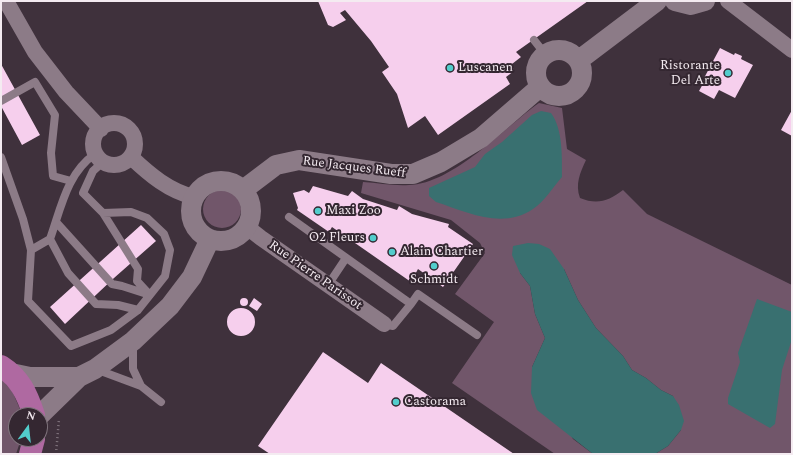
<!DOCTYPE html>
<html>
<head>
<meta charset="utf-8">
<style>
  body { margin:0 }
  #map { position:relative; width:793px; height:455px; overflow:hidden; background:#3f313c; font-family:Spectral,serif }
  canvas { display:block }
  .frame { position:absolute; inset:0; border:2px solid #f4ebf1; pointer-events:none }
  .north { position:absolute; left:8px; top:407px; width:40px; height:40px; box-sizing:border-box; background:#342731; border:1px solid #81757e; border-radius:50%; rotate:15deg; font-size:11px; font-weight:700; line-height:16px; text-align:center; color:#f4ebf1 }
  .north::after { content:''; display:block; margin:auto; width:14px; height:18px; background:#52cdcc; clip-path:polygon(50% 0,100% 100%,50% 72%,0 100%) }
</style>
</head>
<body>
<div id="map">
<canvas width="793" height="455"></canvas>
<div class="frame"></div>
<div class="north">N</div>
</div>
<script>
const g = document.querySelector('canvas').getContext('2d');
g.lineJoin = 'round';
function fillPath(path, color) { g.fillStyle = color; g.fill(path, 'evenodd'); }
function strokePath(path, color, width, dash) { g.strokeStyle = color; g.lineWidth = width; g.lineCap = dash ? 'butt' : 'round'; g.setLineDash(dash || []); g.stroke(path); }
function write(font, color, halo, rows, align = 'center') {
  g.font = font + ' Spectral,serif'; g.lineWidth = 4; g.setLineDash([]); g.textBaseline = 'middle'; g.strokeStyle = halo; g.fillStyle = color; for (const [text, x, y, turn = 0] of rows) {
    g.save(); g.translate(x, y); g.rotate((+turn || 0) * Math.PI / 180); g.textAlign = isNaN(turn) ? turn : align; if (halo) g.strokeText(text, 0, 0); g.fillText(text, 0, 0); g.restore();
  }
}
fillPath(new Path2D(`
  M539,103L562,108L567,149L586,160C580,173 575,184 580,198C597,205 609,201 623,190L647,214L792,285V454H655L668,446L681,430L673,396L661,390L646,378L632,370L623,356L596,328L578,300L564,269L520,273L530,286L535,314L545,338L532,367L573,439L593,454H555L452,383L494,322L455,294L485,253L480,243L451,220L361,193L363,182C378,183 394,186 409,185C453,184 505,127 539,103Z
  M203 209a19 19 0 1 1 38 0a19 19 0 1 1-38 0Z
  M1,378L13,393L22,414V415H16V439H21L16,454H1Z`), '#71566a');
fillPath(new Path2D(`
  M541,111L551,113C563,129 562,157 562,177C553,187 544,202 533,209C502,230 467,212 436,202L429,196V188L475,167L485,154L502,142L532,115Z
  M528,243L539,244L550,249L564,269L578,300L596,328L623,356L632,370L646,378L661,390L673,396L679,405L684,421L681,430L668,446L655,454H593L537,410L531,393L532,367L545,338L535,314L530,286L520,273L512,255L513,246Z
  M757,299L792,312V339L782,370L775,424L770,428L728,404V398L740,362L738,353Z`), '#397070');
fillPath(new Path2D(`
  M318,1H588L516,52L521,57L512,64L514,71L506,77L510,84L438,135L425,116L408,128L397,94L382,72L389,67L371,41L345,10L340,13L346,20L333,27L328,25Z
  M720,48L734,55L735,53L742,56L741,59L753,65L735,98L719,90L714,99L699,91L704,82L703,80Z
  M1,64L40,135L22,145L1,106Z
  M792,110V136L781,130Z
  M313,186L348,196L352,191L363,199L397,210L399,206L412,214L449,224L448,227L473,244L443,287L418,269L411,282L332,227L329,232L297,210L298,208L293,193L304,190L309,193Z
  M141,225L156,241L114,278L65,324L50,307Z
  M254,298L262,304L257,311L249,306Z
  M240 302a4 4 0 1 1 8 0a4 4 0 1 1-8 0Z
  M227 322a14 14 0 1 1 28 0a14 14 0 1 1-28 0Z
  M323,352L368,383L381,363L514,454H270L258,446Z`), '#f6cfed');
strokePath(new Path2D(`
  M56,454L59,419`), '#82767f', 2.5, [1, 3]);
strokePath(new Path2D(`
  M534,40L545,54
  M1,101L35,82L55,115L51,153L53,176L71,181
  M95,154C67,173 61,208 50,239L68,273L96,304L118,305L138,310
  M1,157L23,219L31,250
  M103,213L138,269L137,281L148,293
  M289,217L411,304L418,294L477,335
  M56,222L112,284L122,286L150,295
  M50,239L31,250L28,301L71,346L111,330L138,310L165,276L170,250L164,234L147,218L131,212L103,213L83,193L93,171L103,162
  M328,285L346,258
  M384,324L393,326L411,304
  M133,343V369L141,386
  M98,370L141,386L161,402`), '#8c7b87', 8);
strokePath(new Path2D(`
  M6,1L35,52L66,92L101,129
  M728,1L792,50
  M93 144a21 21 0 1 1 42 0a21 21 0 1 1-42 0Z
  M131,157C150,175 169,191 194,197
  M247,227L261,238L384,324`), '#8c7b87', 16);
strokePath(new Path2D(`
  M675,1L691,5L705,1
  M536 73a23 23 0 1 1 46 0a23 23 0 1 1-46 0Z
  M579,60L657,1
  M191 211a30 30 0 1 1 60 0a30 30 0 1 1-60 0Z
  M243,190L276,165L299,160L391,174H413L441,162L481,138L540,87
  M11,373L30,377H79
  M40,415L79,377L95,369L133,341L170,306L192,277L210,239`), '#8c7b87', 20);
strokePath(new Path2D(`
  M1,366C20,378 27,394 34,415
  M30,454L34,439`), '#af69a1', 22);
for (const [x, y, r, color] of [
  [450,68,4,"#52cdcc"],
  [728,73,4,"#52cdcc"],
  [318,211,4,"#52cdcc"],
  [373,238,4,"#52cdcc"],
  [392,252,4,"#52cdcc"],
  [434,266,4,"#52cdcc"],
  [396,402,4,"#52cdcc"]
]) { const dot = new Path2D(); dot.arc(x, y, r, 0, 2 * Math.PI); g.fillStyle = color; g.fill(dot); strokePath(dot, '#342731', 1.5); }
write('13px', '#f4ebf1', '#342731', [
  ["Ristorante",720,66,"right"],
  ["Del Arte",720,81,"right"],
  ["Luscanen",458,68],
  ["Maxi Zoo",326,211],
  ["O2 Fleurs",365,238,"right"],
  ["Alain Chartier",400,252],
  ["Schmidt",434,280,"center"],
  ["Castorama",404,402]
], 'left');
write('13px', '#f4ebf1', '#342731', [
  ["Rue Jacques Rueff",354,168,7],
  ["Rue Pierre Parissot",315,276,35]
]);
</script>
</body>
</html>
